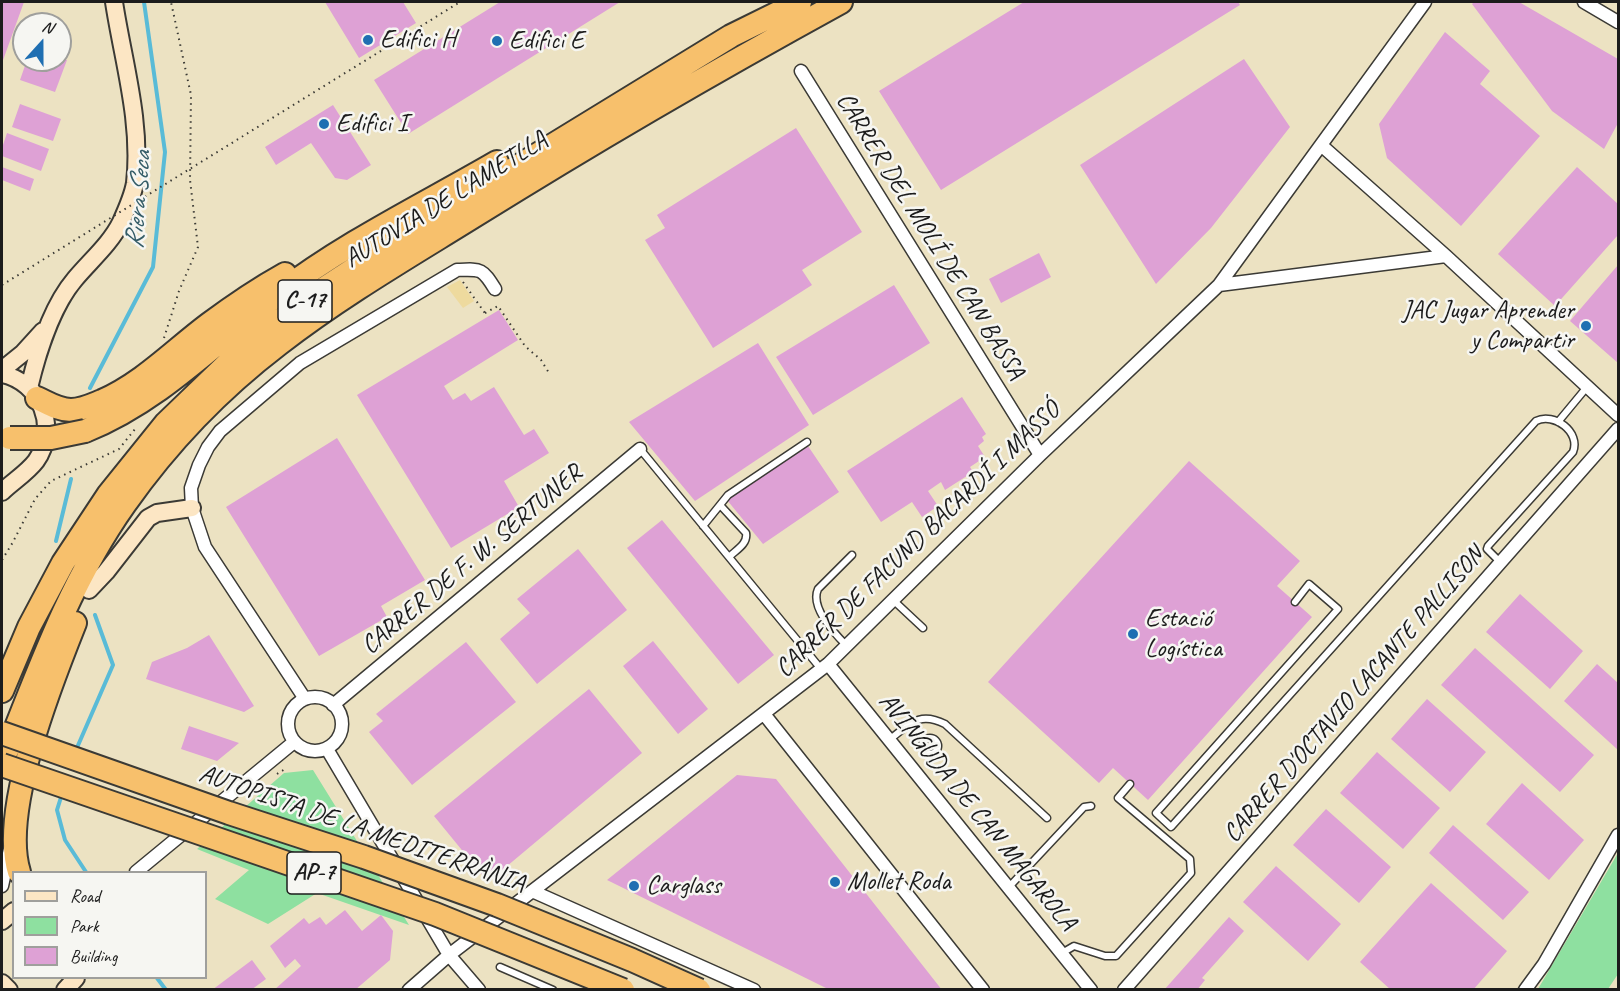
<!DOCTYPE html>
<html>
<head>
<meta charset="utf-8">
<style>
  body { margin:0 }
  #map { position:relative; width:1620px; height:991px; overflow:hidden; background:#ece2c2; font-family:Caveat,sans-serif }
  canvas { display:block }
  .frame { position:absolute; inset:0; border:3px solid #1c1c1c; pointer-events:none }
  .legend { position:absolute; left:12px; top:871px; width:195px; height:108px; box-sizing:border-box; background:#f6f6f2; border:2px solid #9f9f9c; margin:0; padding:8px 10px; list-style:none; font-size:18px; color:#1c1c1c }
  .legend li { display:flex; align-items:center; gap:12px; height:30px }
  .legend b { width:30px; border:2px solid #9f9f9c }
  .north { position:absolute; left:12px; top:12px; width:60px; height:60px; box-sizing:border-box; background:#f6f6f2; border:2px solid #9f9f9c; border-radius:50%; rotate:21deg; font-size:16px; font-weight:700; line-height:24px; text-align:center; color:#1c1c1c }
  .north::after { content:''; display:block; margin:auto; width:21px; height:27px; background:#1f6fb2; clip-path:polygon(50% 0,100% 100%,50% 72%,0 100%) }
</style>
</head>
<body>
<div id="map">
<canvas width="1620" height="991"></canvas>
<div class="frame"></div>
<ul class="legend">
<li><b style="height:8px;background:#fce6c4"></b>Road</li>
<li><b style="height:16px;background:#8ee0a0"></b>Park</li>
<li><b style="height:16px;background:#dea1d5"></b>Building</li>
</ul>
<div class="north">N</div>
</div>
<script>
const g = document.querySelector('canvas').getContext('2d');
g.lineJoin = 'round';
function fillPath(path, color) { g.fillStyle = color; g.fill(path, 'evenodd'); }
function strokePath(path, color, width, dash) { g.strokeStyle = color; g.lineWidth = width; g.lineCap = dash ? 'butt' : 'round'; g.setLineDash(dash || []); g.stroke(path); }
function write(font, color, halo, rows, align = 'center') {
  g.font = font + ' Caveat,sans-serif'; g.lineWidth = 5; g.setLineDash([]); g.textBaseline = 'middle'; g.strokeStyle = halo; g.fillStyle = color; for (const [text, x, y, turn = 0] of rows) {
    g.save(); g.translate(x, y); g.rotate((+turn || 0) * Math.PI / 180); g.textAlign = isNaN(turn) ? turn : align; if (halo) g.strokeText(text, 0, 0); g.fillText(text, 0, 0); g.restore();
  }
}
fillPath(new Path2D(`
  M313,770L409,925L317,893L268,924L215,899L249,870L197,849L284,773Z
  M1618,853V974L1608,989H1538Z`), '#8ee0a0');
fillPath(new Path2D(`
  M460,280L474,301L463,308L447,287Z`), '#eeda9e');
strokePath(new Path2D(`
  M90,388L153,267L165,152L144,2
  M56,541L71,479
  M76,750L113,665L95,615
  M62,794L57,810L65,840L86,872
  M157,978L166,990`), '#59bbd7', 4);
fillPath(new Path2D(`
  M2,2H24L2,63Z
  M325,2H403L416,23L359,58Z
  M500,2H620L408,134L374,80Z
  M1024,2H1238L1240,5L941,190L879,91Z
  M1474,2H1519L1618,59V123L1604,149L1552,111L1472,4Z
  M1445,32L1490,71L1480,84L1540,136L1461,226L1387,158L1379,124Z
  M60,58L67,60L55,92L20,80L27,60H60Z
  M1244,59L1290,127L1211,228L1156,284L1080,165Z
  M20,104L61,119L53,141L12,127Z
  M333,105L371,165L347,180L335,178L311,143L276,165L265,147Z
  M796,128L862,232L802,270L812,285L713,348L645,240L665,228L657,215Z
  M7,133L49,149L41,171L2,156V148Z
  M2,167L34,179L30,191L2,180Z
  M1577,167L1618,204V235L1555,306L1498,254Z
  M1039,253L1051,277L1001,303L989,279Z
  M1618,265V363L1570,321Z
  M894,285L930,343L813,415L776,357Z
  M499,310L518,340L444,386L453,400L465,393L471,401L494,387L524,435L534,429L549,453L504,481L519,507L451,548L357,395Z
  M758,343L809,425L695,501L629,422Z
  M962,397L986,434L982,437L984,441L978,446L985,457L970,467L973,472L945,490L941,482L928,491L938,506L922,517L912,502L881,522L847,471Z
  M337,438L425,580L381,606L387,617L319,656L226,507Z
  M808,446L839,492L763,544L727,500Z
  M1189,461L1300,561L1277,586L1312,617L1148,800L1113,768L1099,783L988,682Z
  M662,520L774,655L738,684L627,548Z
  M578,549L627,610L537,684L500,639L530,613L517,599Z
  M1520,594L1583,651L1550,689L1486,632Z
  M209,635L254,706L244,712L146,679L152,662L187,648Z
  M653,641L708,709L678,734L623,666Z
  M466,642L516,702L412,785L369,732L383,721L376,714Z
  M1475,648L1594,755L1560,792L1441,685Z
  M1597,664L1618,683V750L1564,701Z
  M589,689L642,753L488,882L434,816Z
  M1427,699L1486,752L1450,792L1391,739Z
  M189,726L239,743L217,761L181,749Z
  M1377,752L1440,808L1403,849L1340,793Z
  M737,775L776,779L942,990H830L607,880Z
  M1522,783L1584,840L1549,880L1486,824Z
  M1326,809L1391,867L1359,903L1293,845Z
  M1453,825L1529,892L1503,920L1429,853Z
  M1276,866L1341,924L1308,961L1243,902Z
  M1431,883L1507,951L1473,990H1391L1360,962Z
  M345,910L362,931L381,915L393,931L390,960L355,990H274L301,966L295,959L285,968L270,946L304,918L309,924L320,917L326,925Z
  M1229,917L1244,931L1202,978L1205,980L1197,990H1164Z
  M252,960L266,979L251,990H212Z`), '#dea1d5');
const lane = new Path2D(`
  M1558,422L1587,387
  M640,449L821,669
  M720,505L746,533C748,544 736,550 729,557
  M703,526L728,495L807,442
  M893,600L923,628
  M1295,602L1309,584L1338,609L1156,813L1171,827L1536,421C1554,412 1581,432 1573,452L1488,546L1487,549L1500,562
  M846,645C834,633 810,607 818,589L852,555
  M922 746a8 8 0 1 1 16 0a8 8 0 1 1-16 0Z
  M889,740C910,724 919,711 945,724L1047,818
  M1009,887L1084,807L1091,806
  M1062,953L1074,946L1105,956H1116L1191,873L1190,859L1118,798L1130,784
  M500,967L553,990`);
const street = new Path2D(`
  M1584,2L1618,22
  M801,71L1040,455
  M1321,145L1446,256L1618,415
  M1219,285L1446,256
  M828,664L1091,990
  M288 724a27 27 0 1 1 54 0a27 27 0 1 1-54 0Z
  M305,699L205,547L192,508L191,488L199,465L208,447L220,431L300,363L457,270C481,269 482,268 495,289
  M333,705L640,449
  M764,714L983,990
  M327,749L449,955L479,990
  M136,872L294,742
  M2,886L10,849
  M532,891L754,990
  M409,990L449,955L828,664L1040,455L1219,285L1425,2
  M1124,990L1618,429
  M1525,990L1544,964L1618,835`);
const secondary = new Path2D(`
  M2,370L23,353L43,331
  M2,374C41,382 59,428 36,461C27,473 12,482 2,492
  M29,388C37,354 52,306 75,279C90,261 111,243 121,222C126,211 133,195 135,183C142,122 123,61 114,2
  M89,590L106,572L148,518L157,513L192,508
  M2,921L14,911
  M2,983L9,990
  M65,990L76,978`);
const highway = new Path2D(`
  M37,398C48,403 58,410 71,410C82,410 92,405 102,401C143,383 173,351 209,324C233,306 258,289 285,274
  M85,431C160,401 215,342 278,294C346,242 423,205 497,162
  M2,691L29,627L63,563L108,495L166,423L247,345L311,297L406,235L731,36L800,2
  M2,763C37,675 69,583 125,504C168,443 220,389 279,344C341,296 410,256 476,215C596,140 717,70 841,2
  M19,872C0,811 51,683 75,623`);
strokePath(lane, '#3b3a35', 9);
strokePath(street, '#3b3a35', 15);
strokePath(secondary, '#3b3a35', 20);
strokePath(highway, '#3b3a35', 26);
strokePath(new Path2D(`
  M463,282L487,316
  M485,313L498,306L525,346L541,360L549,373
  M164,338L179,291L198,247L190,180L191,95L171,2
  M2,560L13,542L35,499L51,481L119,449L135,429
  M277,774L285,769`), '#3b3a35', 2, [1.5, 4.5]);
strokePath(lane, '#fff', 6);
strokePath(street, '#fff', 12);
strokePath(secondary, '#fce6c4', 16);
strokePath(highway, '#f7c06c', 22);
const highwayBridge = new Path2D(`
  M10,438H51L85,431
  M2,733L229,813L364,857L497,905L632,960L699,990
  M2,765L435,914L623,990`);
strokePath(highwayBridge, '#3b3a35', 26, []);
strokePath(new Path2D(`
  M2,285L460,2`), '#3b3a35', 2, [1.5, 4.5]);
strokePath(highwayBridge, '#f7c06c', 22);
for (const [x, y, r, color] of [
  [368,40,6,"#1f6fb2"],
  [497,41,6,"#1f6fb2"],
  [324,124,6,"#1f6fb2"],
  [1586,326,6,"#1f6fb2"],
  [1133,634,6,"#1f6fb2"],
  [835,882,6,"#1f6fb2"],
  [634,886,6,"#1f6fb2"]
]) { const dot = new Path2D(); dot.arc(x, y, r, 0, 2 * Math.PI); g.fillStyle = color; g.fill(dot); strokePath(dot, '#f6f6f2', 2); }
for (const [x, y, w] of [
  [305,301,54],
  [314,873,54]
]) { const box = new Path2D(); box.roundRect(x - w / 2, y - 21, w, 42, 4.5); g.fillStyle = '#f6f6f2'; g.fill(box); strokePath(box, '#1c1c1c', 1.5); }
write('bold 24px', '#1c1c1c', null, [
  ["C-17",305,301],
  ["AP-7",314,873]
]);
write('26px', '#1c1c1c', '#f6f6f2', [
  ["Edifici H",380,40],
  ["Edifici E",509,41],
  ["Edifici I",336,124],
  ["JAC Jugar Aprender",1574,311,"right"],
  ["y Compartir",1574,341,"right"],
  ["Estació",1145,619],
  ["Logística",1145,649],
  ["Mollet Roda",847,882],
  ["Carglass",646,886]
], 'left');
write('26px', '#1c1c1c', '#f6f6f2', [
  ["AUTOVIA DE L'AMETLLA",446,200,-32],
  ["CARRER DEL MOLÍ DE CAN BASSA",930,236,58],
  ["CARRER DE FACUND BACARDÍ I MASSÓ",918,540,-44],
  ["CARRER DE F. W. SERTUNER",472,560,-40],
  ["CARRER D'OCTAVIO LACANTE PALLISON",1354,695,-49],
  ["AVINGUDA DE CAN MAGAROLA",977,812,51],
  ["AUTOPISTA DE LA MEDITERRÀNIA",362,829,19]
]);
write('italic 27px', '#345c67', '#f6f6f2', [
  ["Riera Seca",139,200,-85]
]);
</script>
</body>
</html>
